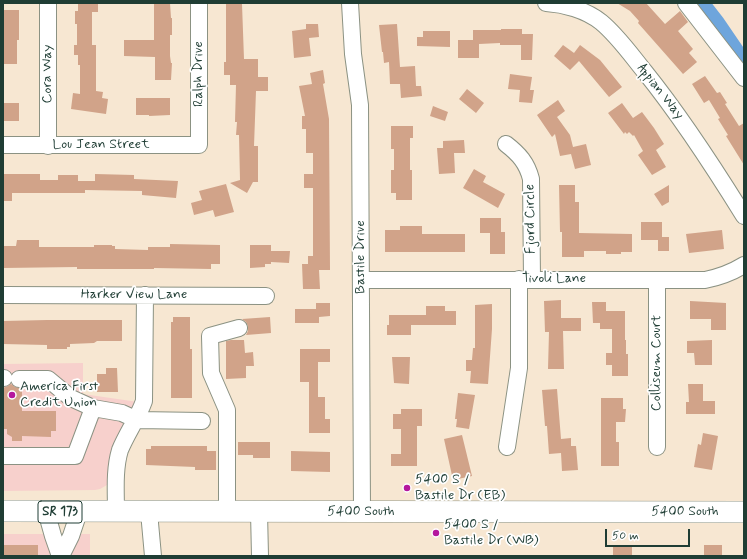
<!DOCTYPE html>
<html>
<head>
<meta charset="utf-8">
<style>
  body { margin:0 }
  #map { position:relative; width:747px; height:559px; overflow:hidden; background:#f7e7d2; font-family:Mynerve,sans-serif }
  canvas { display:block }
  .frame { position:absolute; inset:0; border:4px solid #1f3d34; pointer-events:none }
  .scale { position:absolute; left:605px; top:529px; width:85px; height:18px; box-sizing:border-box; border:2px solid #1f3d34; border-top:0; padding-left:5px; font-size:12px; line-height:14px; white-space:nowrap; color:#1f3d34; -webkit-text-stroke:3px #fff; paint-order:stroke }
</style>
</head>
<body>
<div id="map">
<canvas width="747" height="559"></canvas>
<div class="frame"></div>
<div class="scale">50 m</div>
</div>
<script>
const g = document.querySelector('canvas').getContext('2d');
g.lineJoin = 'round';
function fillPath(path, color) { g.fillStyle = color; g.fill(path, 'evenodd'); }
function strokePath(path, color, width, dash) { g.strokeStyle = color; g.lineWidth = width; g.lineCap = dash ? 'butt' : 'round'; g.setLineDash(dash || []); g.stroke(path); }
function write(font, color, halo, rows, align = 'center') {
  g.font = font + ' Mynerve,sans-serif'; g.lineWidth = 3.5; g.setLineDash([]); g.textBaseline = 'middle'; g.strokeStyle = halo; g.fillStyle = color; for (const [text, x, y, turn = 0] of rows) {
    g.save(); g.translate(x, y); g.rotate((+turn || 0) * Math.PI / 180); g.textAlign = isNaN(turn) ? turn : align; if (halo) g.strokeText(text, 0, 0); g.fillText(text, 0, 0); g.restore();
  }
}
fillPath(new Path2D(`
  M83,363V394L138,402L107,485L100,489L95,490L3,491V364Z
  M3,534H90V556H3Z`), '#f7d0cc');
strokePath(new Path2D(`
  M704,3L718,21L744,59`), '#6ea5dc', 12);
fillPath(new Path2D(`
  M78,3H98V12H92V45H96V91L103,92L102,98L108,99L106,114L71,109L73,93L80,94V65H78V55H74V45H77V24H75V11H78Z
  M154,3H170L171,18H172V35H170V56L171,63H172L171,80H155V57L124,56V40H154Z
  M617,3H646L665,24L680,11L688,22L678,31L693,49L689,53L697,62L683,74L638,23L639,21L630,11Z
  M226,4H242L244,59H258V77H268V91H256L254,146H258V182H253L247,193L230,183L240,180L239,135H236L237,122H235L236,85H230V75H224V62H226Z
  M3,10H19V40H17V64H3Z
  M306,24H318L319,37L309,38L311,56L294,58L292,31L306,29Z
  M397,24L400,67L415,66L416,86H421L422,96L401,98L400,84H390L389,62L384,63L383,52H382L379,25Z
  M501,29H522V34H533L532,60H521V45H500V43L479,44V58H458V40H473V30H501Z
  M423,31H450V47L417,46V37H423Z
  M563,45L574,53L580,45L600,60L622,87L609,97L579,61L570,70L554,56Z
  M323,70L325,83L323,84L329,119L330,270H319L320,289H303L302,264H308V256H313V188H304V174H313V153H306V129H302V116H305L299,86L312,84L310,73Z
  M510,74L532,77L530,90H534L532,103L519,102L520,90L508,89Z
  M705,76L717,93L720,92L727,103L725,104L739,126L744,123V165L726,136L728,135L718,119L720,118L709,100L704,103L692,84Z
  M467,89L484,103L476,113L459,99Z
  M136,98H170V115L149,116V115H136Z
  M558,100L565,111L557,117L570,135L573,147L586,144L591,165L575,169L571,154L560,156L555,134L552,137L537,115Z
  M3,103H19V121H3Z
  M622,103L633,118L642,112L654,128L664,144L656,150L666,167L652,175L638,155L643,151L634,135L633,136L629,132L627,134L625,132L624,134L608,113Z
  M433,106L448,112L445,121L430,116Z
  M391,126H413V138H410V170H412V200H396V193H391V170H394V149H391Z
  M464,140L465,153H454L455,173L439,174L437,148H443V141Z
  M474,169L486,176L483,182L505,194L498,208L463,188Z
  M3,174H40V180H58V175H78V181H95V174L134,175V179L178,181L176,198L142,195V191L85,190V193H12V201H3Z
  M226,184L234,212L215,217L213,210L194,215L191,203L202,200L199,191Z
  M559,185H575V202H579V233L632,234V252H621V254H606V251H584V257H562V232H560Z
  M669,185V202L662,206L654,194Z
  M480,218H501V232H505V254H490V233H480Z
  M641,222H662V237H669V251H658V240H641Z
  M400,226H422V234H465V252H385V230H400Z
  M722,230L724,249L689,253L686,234Z
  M17,240H39V247H94V245H112V246H115V249L148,250V247H170V244L220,245V264H211V269L154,268V269H77V267L3,268V246H16Z
  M250,245H271V251H290L289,263L271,262V264H265V267L250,268Z
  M561,300V318H581V331H563L564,369H548L549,332H545L544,301Z
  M690,301L726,303V330H711V319H690Z
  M592,302H606V311H625V340H626V354H628V376H612V365H606V353H612V329H600V323H593Z
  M316,303H330V316L319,317V323H295V309H316Z
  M492,304V329L488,384L470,383L471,371H466V360H472L473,348H475V305Z
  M426,306H445V311H456V325H411V335H387V325H389V315H426Z
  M173,317H190V349H192V398H171V322H173Z
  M270,317L271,333L246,335L248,331V326L246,322L242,319Z
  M47,320H122V341H97L94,343L70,344V347H67V349H47V345L3,344V321Z
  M231,340H244L245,353L253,352L254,366H246V378L226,379V341Z
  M712,340V365H695L694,353H687V341Z
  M300,349H330V362H318V397H325V419H330V433H309V382H300Z
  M392,357H410L409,384L394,383Z
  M106,368H117L118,392H97V374H106Z
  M11,384L15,387L22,388V411H56V431H51V437L22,436V441H12V437L7,434V429H4V419H3V388L8,386Z
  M688,384H703V401H715V414H686V402H689Z
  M557,389L561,439L571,438V446H576L578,470L562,471L561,453L549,454L547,426H545L542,390Z
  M458,393L475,395L469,429L456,427L457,419H455Z
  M601,398H623V409H626L625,422H616V442H619V466H601Z
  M401,409H422V426H417V466H391V454H401V429H393V414H401Z
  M703,433L718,436L712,470L694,467L698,444L701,445Z
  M462,435L472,476L453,480L444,439Z
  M238,442H270V458H253V455H238Z
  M151,446H207V451H216V470H195V467L146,465V449H151Z
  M291,451L330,452V472L291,471Z
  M3,545H38V556H3Z
  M613,545H632V556H613Z
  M704,545H722V556H704Z`), '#d1a389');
const minor = new Path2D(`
  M48,3V146
  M350,3L353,54L360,105L362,512
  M546,3C564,4 586,10 601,22C618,36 631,55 645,72C682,118 713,166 744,216
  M686,3L744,78
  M506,144C519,154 527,163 531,179L532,279
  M3,145H199V3
  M361,280H705C720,277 731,273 744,265
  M3,295L266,296
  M3,378H4
  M19,379H48L71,398L93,408
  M507,447L519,368V279
  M657,447V280
  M3,456H75L93,408L122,413L137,420L202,421
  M46,511L53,536L60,556
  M116,512C116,492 114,470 120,450C127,433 138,418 144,401L145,295
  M149,512L153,556
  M227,512V410L211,373L210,336L239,328
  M259,512L260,556
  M61,556L71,536L79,512`);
const major = new Path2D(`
  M3,511L744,512`);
strokePath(minor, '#8b9283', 18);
strokePath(major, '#8b9283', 22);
strokePath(minor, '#fff', 16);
strokePath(major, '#fff', 21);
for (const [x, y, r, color] of [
  [12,395,4,"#b5179e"],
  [407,488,4,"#b5179e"],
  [436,533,4,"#b5179e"]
]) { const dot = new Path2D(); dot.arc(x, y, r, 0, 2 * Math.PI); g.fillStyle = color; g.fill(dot); strokePath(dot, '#fff', 1.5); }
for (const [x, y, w] of [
  [60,512,44]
]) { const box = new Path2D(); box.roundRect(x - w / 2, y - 11, w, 22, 3); g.fillStyle = '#fff'; g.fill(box); strokePath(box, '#1f3d34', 1); }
write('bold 13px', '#1f3d34', null, [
  ["SR 173",60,512]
]);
write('14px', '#1f3d34', '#fff', [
  ["Cora Way",48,74,-90],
  ["Ralph Drive",199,74,-90],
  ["Appian Way",660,92,52],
  ["Lou Jean Street",101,145],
  ["Fjord Circle",531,219,-91],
  ["Bastile Drive",361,257,-90],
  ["Tivoli Lane",554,279],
  ["Harker View Lane",134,295],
  ["Colliseum Court",657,363,-90],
  ["5400 South",361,512],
  ["5400 South",685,512]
]);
write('14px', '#1f3d34', '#fff', [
  ["America First",20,387],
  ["Credit Union",20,403],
  ["5400 S /",415,480],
  ["Bastile Dr (EB)",415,496],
  ["5400 S /",444,525],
  ["Bastile Dr (WB)",444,541]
], 'left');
</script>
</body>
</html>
